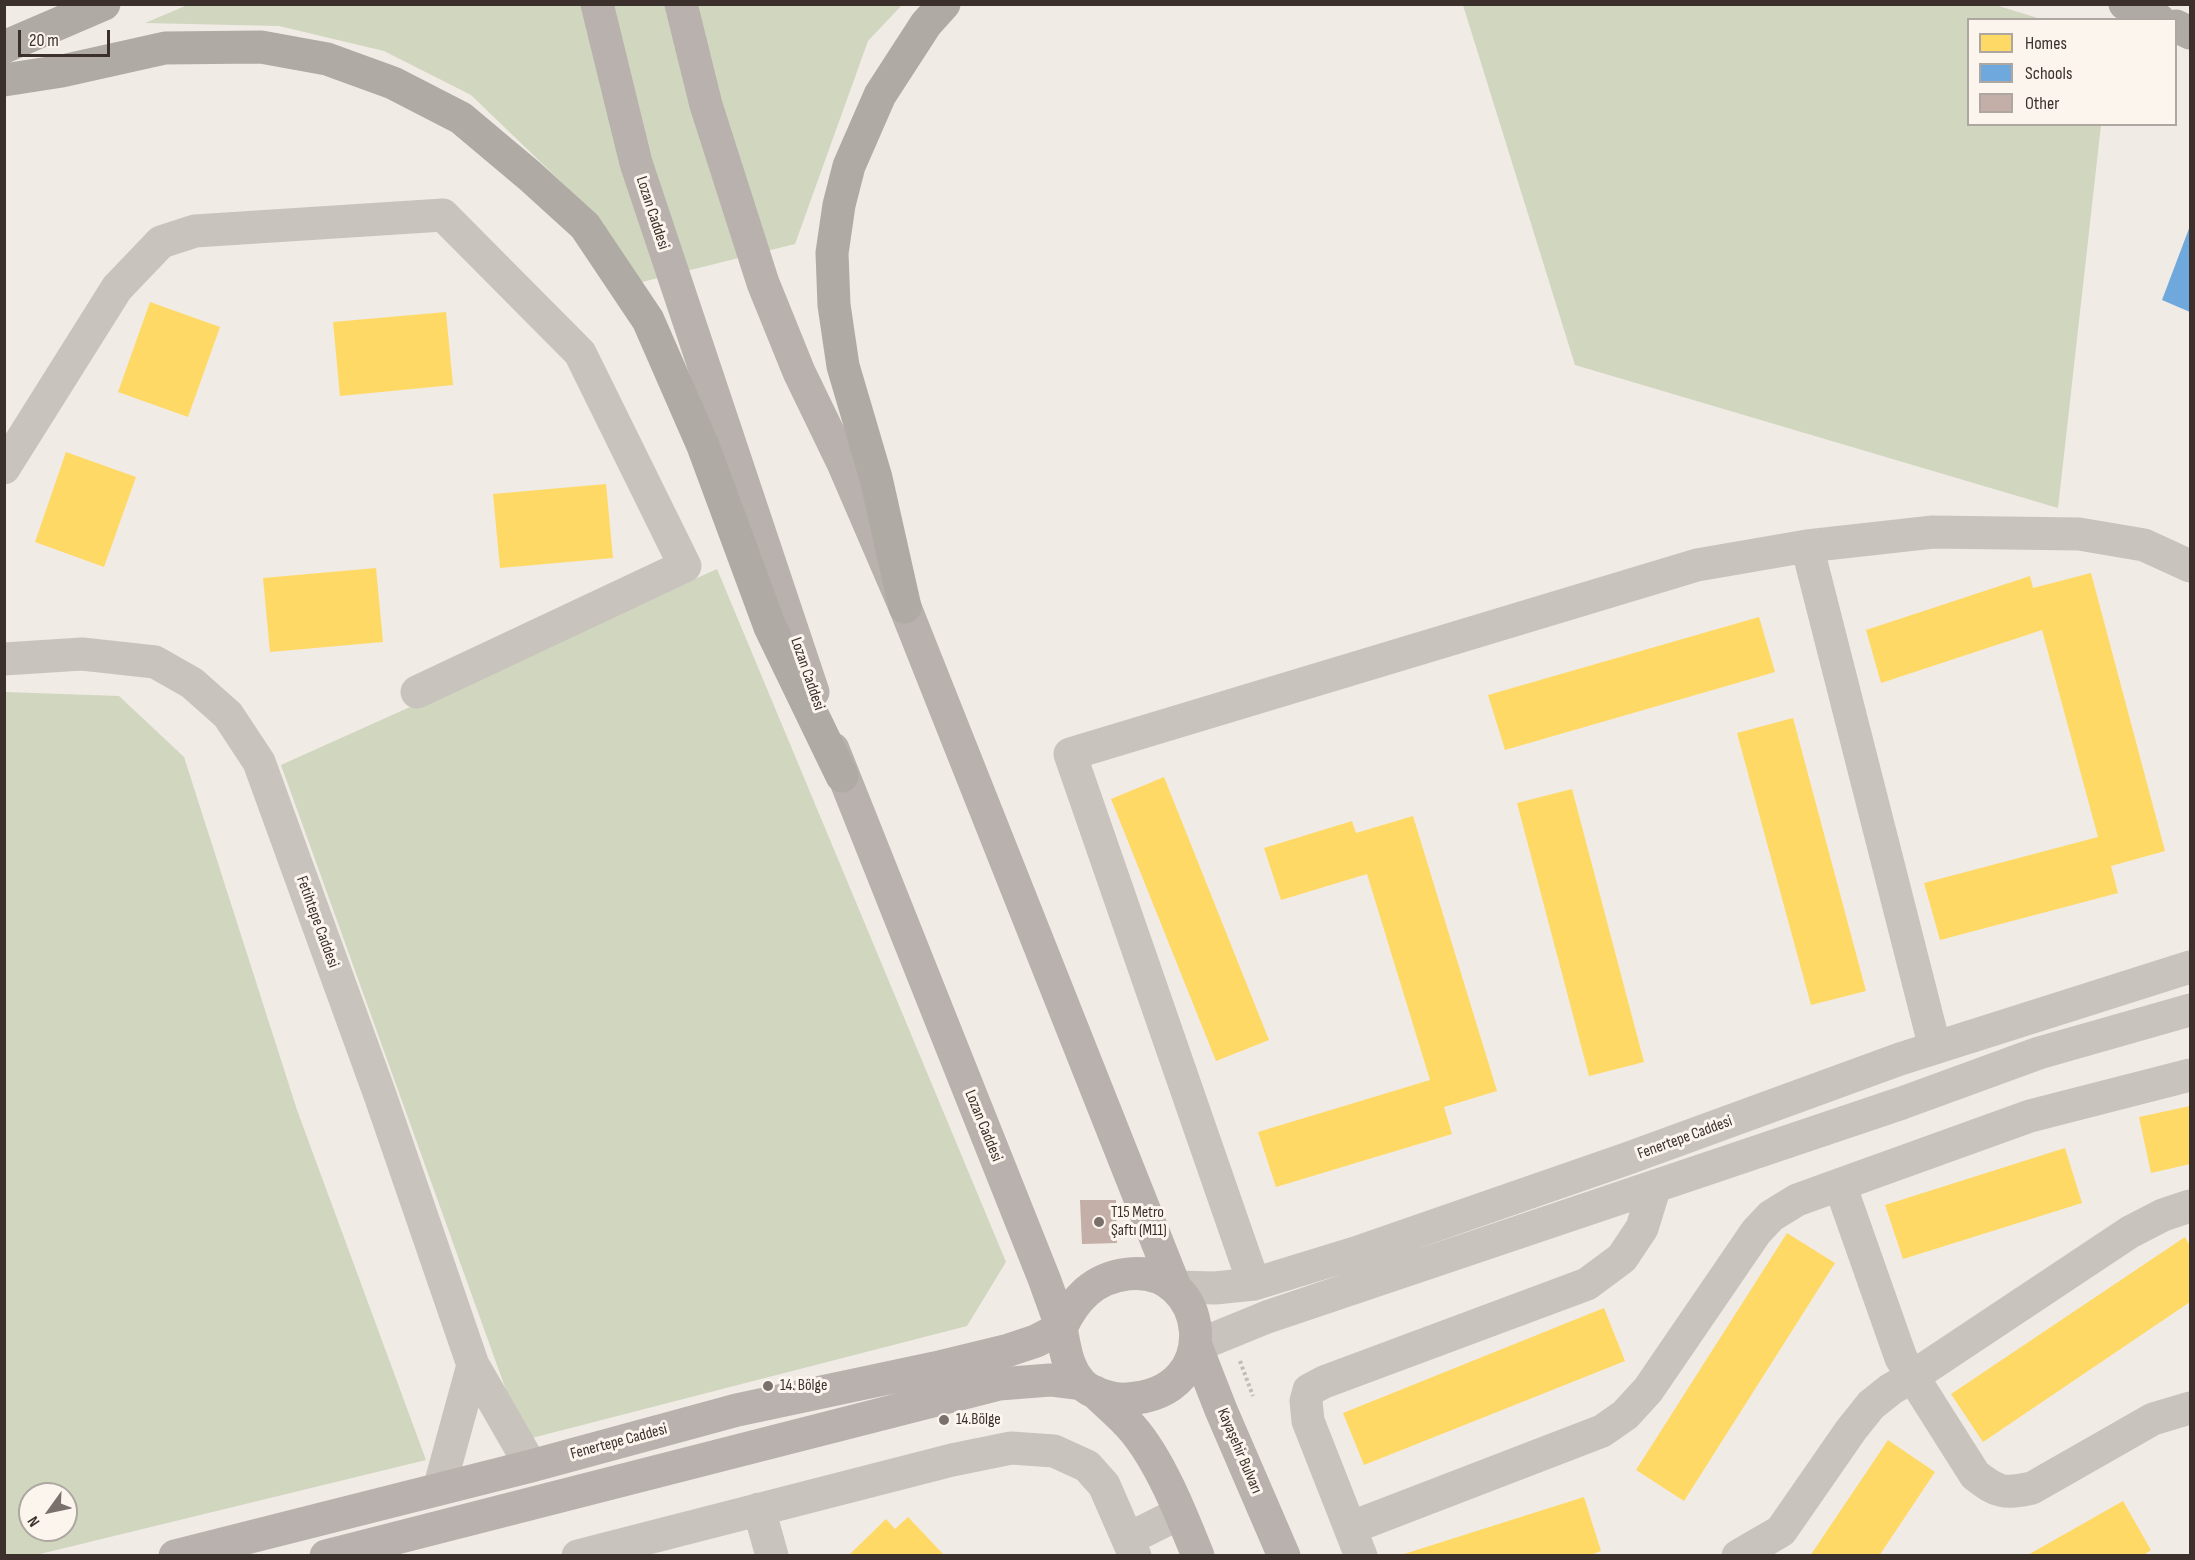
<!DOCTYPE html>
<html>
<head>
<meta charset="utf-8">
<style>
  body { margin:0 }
  #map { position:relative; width:2195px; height:1560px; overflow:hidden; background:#f0ebe5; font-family:"Sofia Sans Condensed",sans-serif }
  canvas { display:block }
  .frame { position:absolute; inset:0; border:6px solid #3b302b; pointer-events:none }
  .legend { position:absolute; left:1967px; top:18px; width:210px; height:108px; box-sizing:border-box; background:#fbf5ee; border:2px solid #aea6a0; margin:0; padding:8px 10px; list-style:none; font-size:18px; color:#3b302b }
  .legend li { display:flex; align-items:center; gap:12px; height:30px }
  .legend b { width:30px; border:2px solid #aea6a0 }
  .north { position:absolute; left:18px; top:1482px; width:60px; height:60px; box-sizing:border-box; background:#fbf5ee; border:2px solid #aea6a0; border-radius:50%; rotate:237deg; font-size:16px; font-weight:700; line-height:24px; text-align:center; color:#3b302b }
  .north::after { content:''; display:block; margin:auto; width:21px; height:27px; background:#7a716c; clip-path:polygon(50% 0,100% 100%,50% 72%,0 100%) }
  .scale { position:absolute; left:18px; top:30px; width:92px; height:27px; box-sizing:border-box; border:3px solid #3b302b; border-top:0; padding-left:8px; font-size:18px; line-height:21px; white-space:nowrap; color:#3b302b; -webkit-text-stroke:4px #fbf5ee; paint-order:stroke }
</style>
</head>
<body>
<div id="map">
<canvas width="2195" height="1560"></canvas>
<div class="frame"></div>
<ul class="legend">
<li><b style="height:16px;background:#ffd966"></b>Homes</li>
<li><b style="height:16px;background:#6fa8dc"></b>Schools</li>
<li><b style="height:16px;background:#c3afa7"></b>Other</li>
</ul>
<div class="north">N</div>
<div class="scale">20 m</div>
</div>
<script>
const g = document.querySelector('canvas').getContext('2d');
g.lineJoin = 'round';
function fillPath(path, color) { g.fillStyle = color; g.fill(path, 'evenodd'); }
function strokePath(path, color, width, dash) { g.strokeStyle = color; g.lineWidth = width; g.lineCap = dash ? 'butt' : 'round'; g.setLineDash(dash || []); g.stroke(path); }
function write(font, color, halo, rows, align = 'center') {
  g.font = font + ' "Sofia Sans Condensed",sans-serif'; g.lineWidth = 6; g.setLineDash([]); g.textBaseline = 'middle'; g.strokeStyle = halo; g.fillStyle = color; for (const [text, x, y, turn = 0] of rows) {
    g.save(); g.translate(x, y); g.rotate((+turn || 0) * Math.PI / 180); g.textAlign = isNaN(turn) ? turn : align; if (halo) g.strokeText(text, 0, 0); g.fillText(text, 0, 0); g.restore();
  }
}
fillPath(new Path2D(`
  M190,4L902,5L868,41L795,244L642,282L580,200L471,95L384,51L279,26L145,23Z
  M1992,4L2041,19L1968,20V124L2101,125L2058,508L1575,365L1463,5Z
  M717,569L1006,1262L967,1326L524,1440L281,765Z
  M5,692L119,696L184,757L297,1110L426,1460L36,1555H5ZM30,1494H66V1530H30Z`), '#d1d6bf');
fillPath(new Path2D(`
  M150,302L220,327L188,417L118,392Z
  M446,312L453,385L340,396L333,322Z
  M66,452L136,477L104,567L35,542Z
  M606,484L613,558L500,568L493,494Z
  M376,568L383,642L270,652L263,578Z
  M2091,573L2165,851L2111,866L2118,893L1940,940L1924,883L2098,837L2042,630L1881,683L1866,630L2030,576L2033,588Z
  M1759,617L1775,672L1505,750L1488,695Z
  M1793,718L1866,991L1811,1005L1737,733Z
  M1164,777L1269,1040L1216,1061L1111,799Z
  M1572,789L1644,1062L1589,1076L1517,803Z
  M1413,816L1497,1091L1444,1107L1452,1134L1276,1187L1258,1132L1430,1080L1367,874L1281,900L1264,848L1352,821L1356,833Z
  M2190,1106V1164L2151,1173L2139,1117Z
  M2065,1148L2082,1203L1903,1259L1885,1205Z
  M1787,1233L1835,1263L1684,1501L1636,1470Z
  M2185,1237L2190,1246V1302L1983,1442L1951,1394Z
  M1604,1308L1625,1361L1364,1465L1343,1413Z
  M1888,1440L1935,1472L1879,1556H1810Z
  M1584,1497L1601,1551L1588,1556H1405L1404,1554Z
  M2123,1501L2151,1550L2142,1556H2026Z
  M908,1517L945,1556H848L886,1519L895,1529Z`), '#ffd966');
fillPath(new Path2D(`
  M2190,226V312L2162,300Z`), '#6fa8dc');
fillPath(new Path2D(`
  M1080,1200H1116L1117,1243L1082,1244Z`), '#c3afa7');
strokePath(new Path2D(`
  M1240,1361L1253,1396`), '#c2bbb6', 4, [3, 3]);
strokePath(new Path2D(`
  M4,468L117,288L161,242L195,231L443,215L580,353L685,566L417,692
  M1807,546L1935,1048
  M4,659L82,654L155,662L192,683L228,715L259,762L380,1095L473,1365L531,1466
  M1840,1185L1901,1358L1975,1475C1998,1493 2004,1494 2032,1488L2153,1419L2190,1408
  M1254,1284L1070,754L1697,565L1807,546L1933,532L2079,534L2144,545L2190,566
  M1175,1287L1215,1288L1254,1284L1355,1253L1626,1159L1900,1059L2190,967
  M1196,1346L1267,1317L1902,1103L2039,1053L2190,1010
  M439,1489L473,1365
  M759,1509L772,1556
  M1350,1528L1602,1431L1625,1415L1648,1390L1756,1232L1771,1216L1797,1200L2030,1116L2190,1075
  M1128,1539L1180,1513
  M578,1556L952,1460L1011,1448L1054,1451L1087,1466L1104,1485L1135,1556
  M1361,1556L1308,1421L1306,1401L1309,1390L1324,1382L1587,1284L1622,1258L1642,1228L1655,1186
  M1738,1556L1781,1531L1851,1430L1871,1405L1891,1389L1912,1377L2130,1232L2163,1215L2190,1206`), '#c9c3be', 33);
strokePath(new Path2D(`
  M597,4L636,163L813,692
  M681,4L706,105L763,283L799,372L843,463L905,607L1175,1287
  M833,749L1045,1281C1050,1296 1057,1312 1061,1328C1065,1348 1067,1368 1081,1383C1091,1394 1114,1400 1127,1399C1228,1394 1208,1264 1128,1274C1094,1278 1075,1298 1061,1328
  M1196,1346L1221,1410L1284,1556
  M1095,1392C1107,1404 1121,1415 1132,1428C1160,1460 1182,1516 1198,1556
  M175,1556L531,1466L737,1410L935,1368L1009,1350L1036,1341L1061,1328
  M326,1556L999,1384L1050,1380L1082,1384`), '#b8b1ad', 33);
strokePath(new Path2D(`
  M2125,4L2159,20
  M2176,26L2190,33
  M4,47L104,4
  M4,80L62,71L165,48L261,47L327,59L393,83L461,118L530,176L585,226L648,320L703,446L770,627L842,776
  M905,607L876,478L843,366L834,305L832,253L839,205L849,166L880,95L926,24L944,4`), '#afaaa4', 33);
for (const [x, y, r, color] of [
  [1099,1222,6,"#7a716c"],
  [768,1386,6,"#7a716c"],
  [944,1420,6,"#7a716c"]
]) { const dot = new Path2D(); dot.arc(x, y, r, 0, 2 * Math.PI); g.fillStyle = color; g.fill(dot); strokePath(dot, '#fbf5ee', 2); }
write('16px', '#3b302b', '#fbf5ee', [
  ["Lozan Caddesi",652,213,72],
  ["Lozan Caddesi",807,674,71],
  ["Fetihtepe Caddesi",317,922,70],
  ["Lozan Caddesi",983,1126,68],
  ["Fenertepe Caddesi",1685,1138,-20],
  ["Fenertepe Caddesi",619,1442,-15],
  ["Kayaşehir Bulvarı",1239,1451,67]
]);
write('16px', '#3b302b', '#fbf5ee', [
  ["T15 Metro",1111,1213],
  ["Şaftı (M11)",1111,1231],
  ["14. Bölge",780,1386],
  ["14.Bölge",956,1420]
], 'left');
</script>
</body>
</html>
